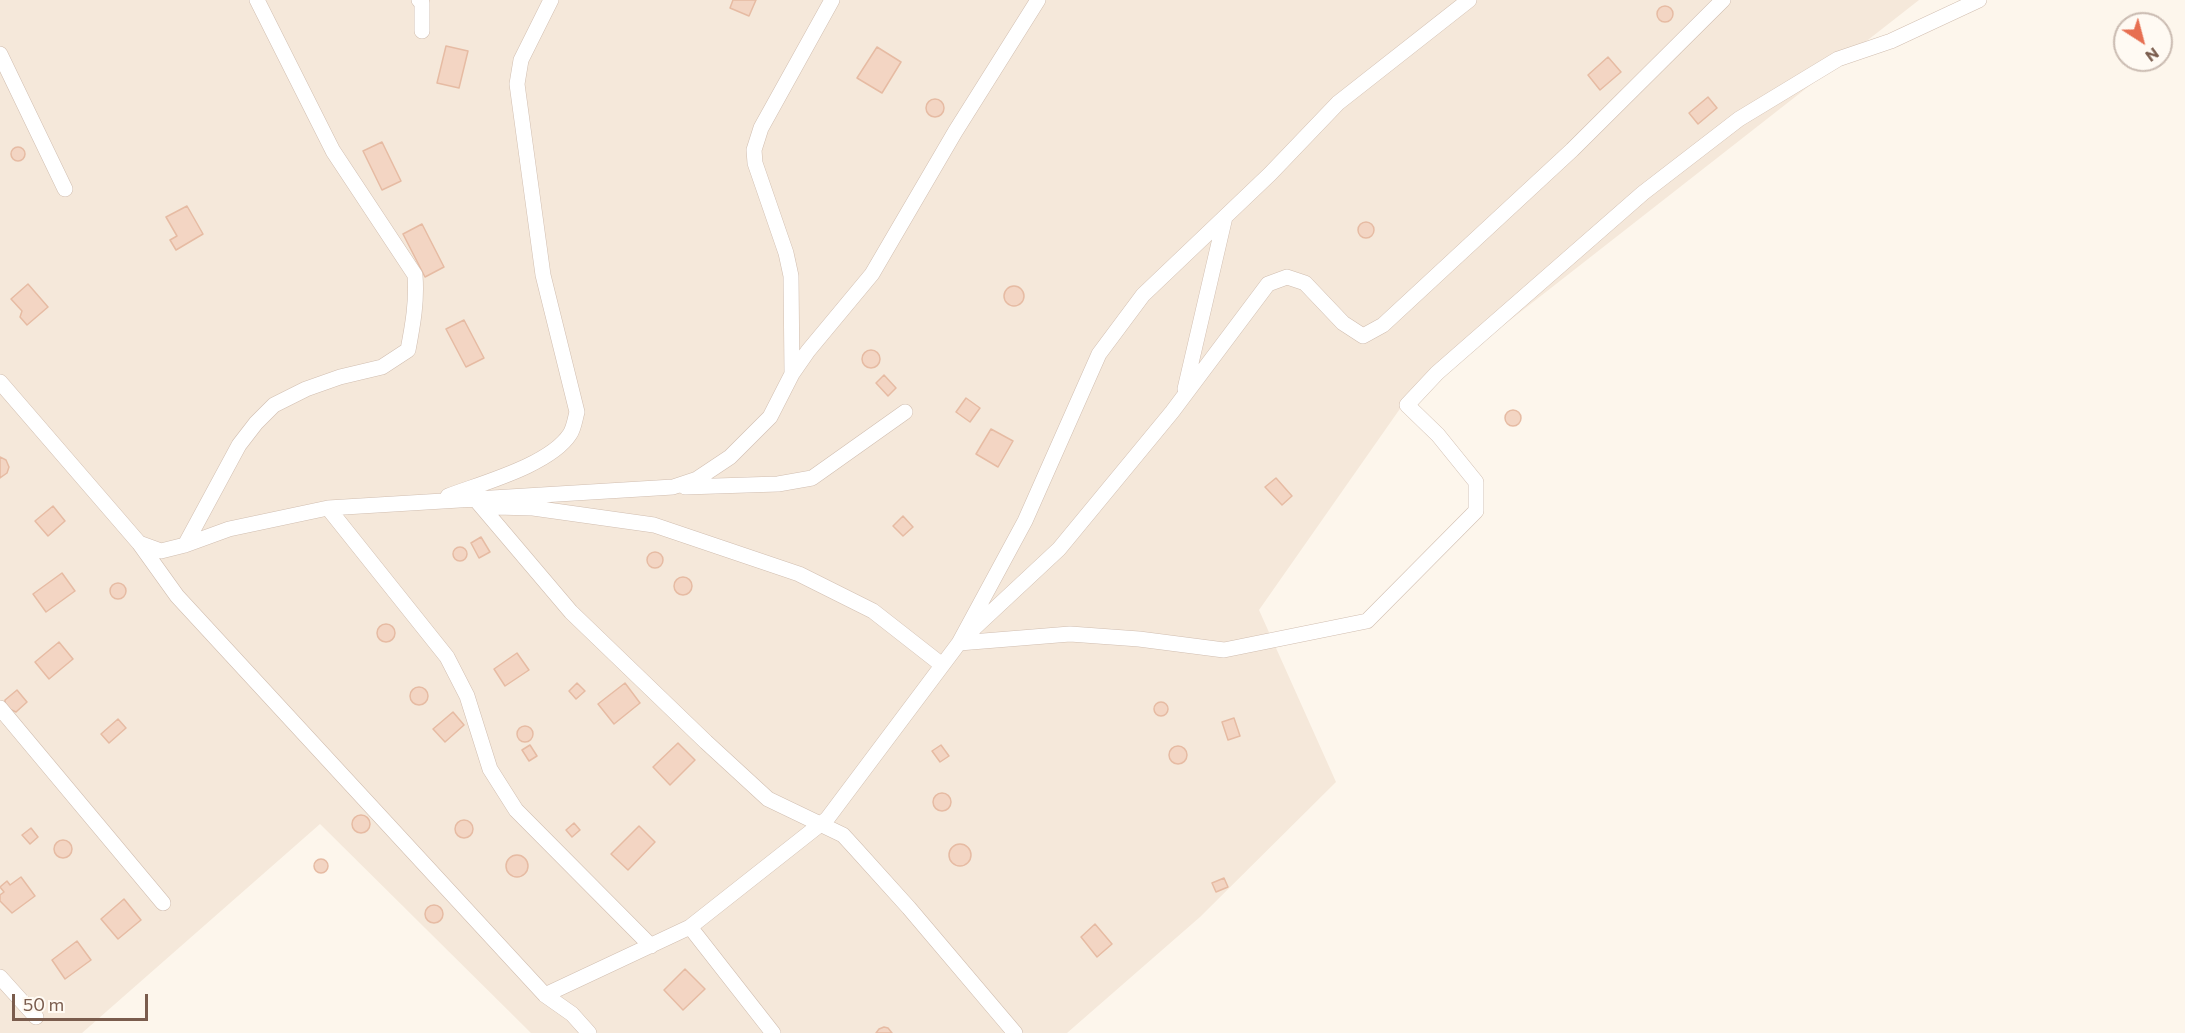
<!DOCTYPE html>
<html>
<head>
<meta charset="utf-8">
<style>
  body { margin:0 }
  #map { position:relative; width:2185px; height:1033px; overflow:hidden; background:#fdf6ec; font-family:Commissioner,sans-serif }
  canvas { display:block }
  .north { position:absolute; left:2113px; top:12px; width:60px; height:60px; box-sizing:border-box; background:#fffaf3; border:2px solid #cabbb1; border-radius:50%; rotate:144deg; font-size:16px; font-weight:700; line-height:24px; text-align:center; color:#7a5c4d }
  .north::after { content:''; display:block; margin:auto; width:21px; height:27px; background:#e76f51; clip-path:polygon(50% 0,100% 100%,50% 72%,0 100%) }
  .scale { position:absolute; left:12px; top:994px; width:136px; height:27px; box-sizing:border-box; border:3px solid #7a5c4d; border-top:0; padding-left:8px; font-size:18px; line-height:21px; white-space:nowrap; color:#7a5c4d; -webkit-text-stroke:4px #fffaf3; paint-order:stroke }
</style>
</head>
<body>
<div id="map">
<canvas width="2185" height="1033"></canvas>
<div class="north">N</div>
<div class="scale">50 m</div>
</div>
<script>
const g = document.querySelector('canvas').getContext('2d');
g.lineJoin = 'round';
function fillPath(path, color) { g.fillStyle = color; g.fill(path, 'evenodd'); }
function strokePath(path, color, width, dash) { g.strokeStyle = color; g.lineWidth = width; g.lineCap = dash ? 'butt' : 'round'; g.setLineDash(dash || []); g.stroke(path); }
fillPath(new Path2D(`
  M0,0H1919L1404,403L1259,610L1336,782L1200,917L1067,1033H531L320,824L82,1033H0Z`), '#f5e8da');
const building = new Path2D(`
  M733,0H756L749,16L730,8Z
  M1657 14a8 8 0 1 1 16 0a8 8 0 1 1-16 0Z
  M446,46L468,51L459,88L437,83Z
  M877,47L901,62L882,93L857,78Z
  M1608,57L1621,72L1600,90L1588,75Z
  M1708,97L1717,108L1698,124L1689,113Z
  M926 108a9 9 0 1 1 18 0a9 9 0 1 1-18 0Z
  M382,142L401,181L382,190L363,151Z
  M11 154a7 7 0 1 1 14 0a7 7 0 1 1-14 0Z
  M187,206L203,234L176,250L170,240L177,236L166,217Z
  M1358 230a8 8 0 1 1 16 0a8 8 0 1 1-16 0Z
  M422,224L444,267L425,277L403,234Z
  M28,284L48,307L27,325L20,317L22,311L11,299Z
  M1004 296a10 10 0 1 1 20 0a10 10 0 1 1-20 0Z
  M464,320L484,358L466,367L446,329Z
  M862 359a9 9 0 1 1 18 0a9 9 0 1 1-18 0Z
  M884,375L896,388L888,396L876,383Z
  M966,398L980,408L970,422L956,412Z
  M1505 418a8 8 0 1 1 16 0a8 8 0 1 1-16 0Z
  M991,429L1013,441L998,467L976,454Z
  M0,457L6,460L9,467L7,473L0,478Z
  M1276,478L1292,496L1282,505L1265,487Z
  M53,506L65,521L48,536L35,521Z
  M903,516L913,527L903,536L893,526Z
  M481,537L490,552L479,558L471,543Z
  M453 554a7 7 0 1 1 14 0a7 7 0 1 1-14 0Z
  M647 560a8 8 0 1 1 16 0a8 8 0 1 1-16 0Z
  M62,573L75,591L46,612L33,594Z
  M674 586a9 9 0 1 1 18 0a9 9 0 1 1-18 0Z
  M110 591a8 8 0 1 1 16 0a8 8 0 1 1-16 0Z
  M377 633a9 9 0 1 1 18 0a9 9 0 1 1-18 0Z
  M59,642L73,659L49,679L35,662Z
  M517,653L529,670L505,686L494,669Z
  M577,683L585,691L576,699L569,691Z
  M625,683L640,703L614,724L598,704Z
  M410 696a9 9 0 1 1 18 0a9 9 0 1 1-18 0Z
  M17,690L27,702L16,712L5,707V700Z
  M1154 709a7 7 0 1 1 14 0a7 7 0 1 1-14 0Z
  M453,712L464,725L445,742L433,729Z
  M1234,718L1240,736L1228,740L1222,722Z
  M118,719L126,728L109,743L101,734Z
  M517 734a8 8 0 1 1 16 0a8 8 0 1 1-16 0Z
  M678,743L695,760L670,785L653,767Z
  M530,745L537,756L529,761L522,750Z
  M941,745L949,756L940,762L932,751Z
  M1169 755a9 9 0 1 1 18 0a9 9 0 1 1-18 0Z
  M933 802a9 9 0 1 1 18 0a9 9 0 1 1-18 0Z
  M352 824a9 9 0 1 1 18 0a9 9 0 1 1-18 0Z
  M455 829a9 9 0 1 1 18 0a9 9 0 1 1-18 0Z
  M574,823L580,830L572,837L566,830Z
  M639,826L655,842L628,870L611,854Z
  M31,828L38,837L30,844L22,835Z
  M54 849a9 9 0 1 1 18 0a9 9 0 1 1-18 0Z
  M949 855a11 11 0 1 1 22 0a11 11 0 1 1-22 0Z
  M506 866a11 11 0 1 1 22 0a11 11 0 1 1-22 0Z
  M314 866a7 7 0 1 1 14 0a7 7 0 1 1-14 0Z
  M21,877L35,896L12,913L0,901V895L4,892L0,887L7,881L10,885Z
  M1224,878L1228,887L1216,892L1212,883Z
  M124,899L141,920L118,939L101,919Z
  M425 914a9 9 0 1 1 18 0a9 9 0 1 1-18 0Z
  M1095,924L1112,944L1097,957L1081,937Z
  M77,941L91,960L65,979L52,960Z
  M685,969L705,989L683,1010L664,990Z
  M884,1027L888,1028L892,1033H876L879,1029Z`);
fillPath(building, '#f3d5c3');
strokePath(building, '#e6bba3', 1.5);
const street = new Path2D(`
  M419,0L422,3V31
  M0,54L65,189
  M792,374L791,276L786,253L755,163L754,150L761,128L832,0
  M0,382L139,543L177,596L545,995L572,1014L589,1033
  M1185,389L1225,217
  M685,487L778,484L812,478L905,412
  M448,496C482,483 550,465 570,434C574,428 575,419 577,412L543,275L517,84L521,60L551,0
  M476,500L571,612L706,742L768,799L843,835L854,847L909,908L1015,1033
  M496,507L533,508L654,525L799,574L873,611L942,665
  M328,508L447,657L467,696L490,769L516,810L651,946
  M139,543L161,551L185,545L229,529L328,508L673,487L697,479L730,457L770,417L792,374L808,351L872,274L955,132L1038,0
  M185,545L239,445L256,423L274,405L306,389L340,377L382,367L408,350C413,324 417,301 415,275L333,151L257,0
  M970,632L1059,549L1172,412L1268,284L1287,277L1305,283L1343,323L1363,336L1383,325L1572,150L1723,0
  M959,643L1070,634L1139,639L1224,650L1367,621L1476,511V482L1438,435L1407,405L1437,373L1643,193L1739,119L1838,59L1891,41L1979,0
  M0,708L163,903
  M690,927L773,1033
  M0,977L36,1017
  M545,995L690,927L827,819L959,643L1025,521L1099,354L1143,295L1270,174L1338,103L1469,0`);
strokePath(street, '#d1beb0', 16);
strokePath(street, '#fff', 15);
</script>
</body>
</html>
